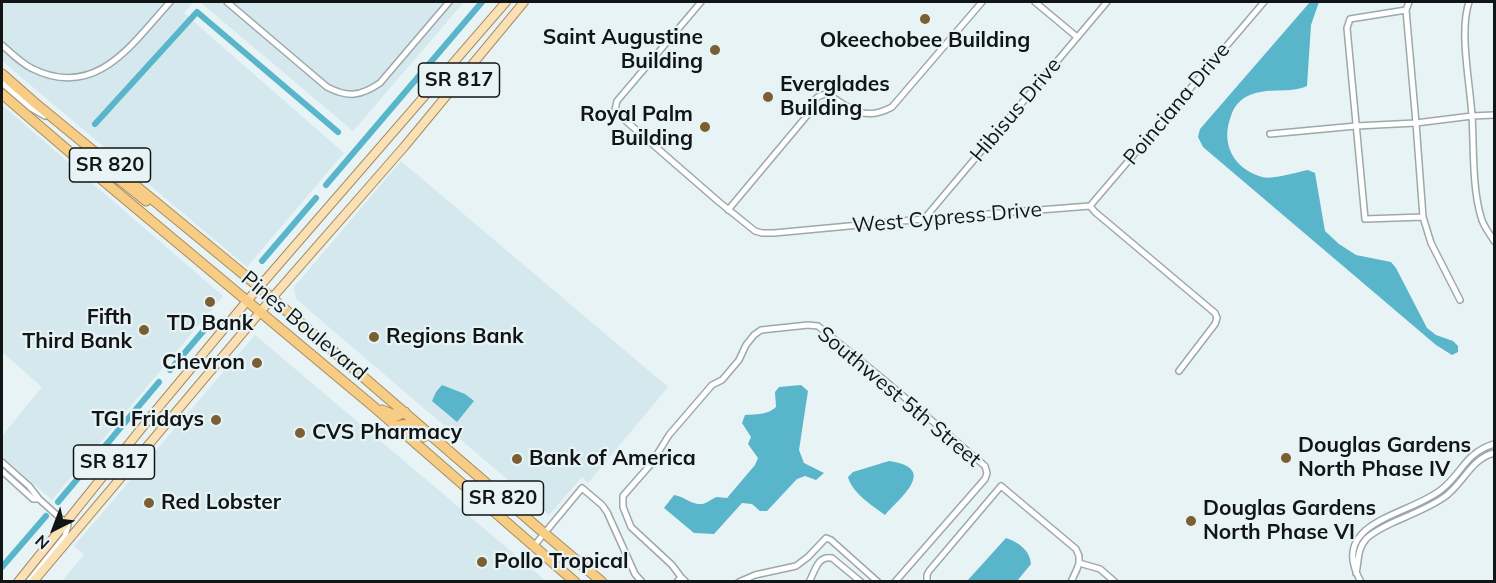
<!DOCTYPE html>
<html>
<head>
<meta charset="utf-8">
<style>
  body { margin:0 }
  #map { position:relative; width:1496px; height:583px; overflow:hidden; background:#e8f3f6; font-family:Mulish,sans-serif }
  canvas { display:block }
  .frame { position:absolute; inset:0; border:3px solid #121516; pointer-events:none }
  .north { position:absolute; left:24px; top:499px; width:60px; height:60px; -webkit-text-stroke:4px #e8f3f6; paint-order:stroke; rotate:222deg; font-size:16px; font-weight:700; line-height:24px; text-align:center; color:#121516 }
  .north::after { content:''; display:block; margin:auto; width:21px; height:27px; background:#121516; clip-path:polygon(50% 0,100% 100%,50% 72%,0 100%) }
</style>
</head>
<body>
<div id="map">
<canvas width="1496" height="583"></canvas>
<div class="frame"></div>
<div class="north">N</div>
</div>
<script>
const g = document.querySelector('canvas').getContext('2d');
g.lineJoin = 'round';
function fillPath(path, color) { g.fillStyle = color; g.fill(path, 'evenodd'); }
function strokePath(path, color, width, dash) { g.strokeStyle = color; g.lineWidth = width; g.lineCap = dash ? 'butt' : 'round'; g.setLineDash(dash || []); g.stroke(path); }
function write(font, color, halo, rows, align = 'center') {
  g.font = font + ' Mulish,sans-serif'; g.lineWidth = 4.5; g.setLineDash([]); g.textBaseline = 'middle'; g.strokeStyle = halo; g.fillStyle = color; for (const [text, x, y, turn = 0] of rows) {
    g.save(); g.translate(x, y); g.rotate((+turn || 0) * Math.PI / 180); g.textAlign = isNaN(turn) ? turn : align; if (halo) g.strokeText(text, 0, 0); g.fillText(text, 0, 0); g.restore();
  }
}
fillPath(new Path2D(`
  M2,2H193L184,13L344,153L247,267L2,61Z
  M200,2H464L353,131Z
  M2,105L223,296L52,500L2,456V436L42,387L2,352V180L4,177L2,175Z
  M401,161L668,387L588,483L582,477L549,515L296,299L294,287Z
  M255,335L519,558L546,581H62L84,555L74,546Z`), '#d4e8ee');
fillPath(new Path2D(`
  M1310,2H1319L1311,25L1307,86C1287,95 1267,85 1244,98C1237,103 1233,109 1231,116C1220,144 1234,169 1262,177C1271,180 1298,172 1308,170L1315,173L1325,231L1339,244L1356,255L1391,262L1396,268L1427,328L1436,335L1453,341L1458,346V352L1452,355L1436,345L1203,147L1198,137L1200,129Z
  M442,385L465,394L474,401L457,422L432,401L436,392Z
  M801,385L808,391L799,450L804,463L824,473L816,480L805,476L797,479L767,511H760L752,504L742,503L714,534L694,533L664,508L674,495C683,496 689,503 698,504C707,505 710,499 717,497C720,497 724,498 727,498L755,465L758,458L748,444L751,437L742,423L745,415C756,414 768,415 776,407L775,392L779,387Z
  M889,461C938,468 902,496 885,515C873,506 852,493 848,477L853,472Z
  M1006,538C1019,542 1030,551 1031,564L1017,581H967Z`), '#59b5ca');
strokePath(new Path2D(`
  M95,124L197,12L338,132
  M326,185L482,2
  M262,261L316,198
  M170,370L211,322
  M58,502L159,382
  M2,567L46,516`), '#59b5ca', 6);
const street = new Path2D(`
  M227,2L327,87C348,98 361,96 380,83L449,2
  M701,2L617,101L615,110L619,115L719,202L755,231L762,233H774L924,219L1090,206
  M1035,2L1077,37
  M1409,2L1406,10L1416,123L1423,217L1431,243L1460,300
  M1469,2C1459,32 1470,83 1472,116C1474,148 1472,187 1481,217C1483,226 1490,234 1494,241
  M1406,10L1350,19L1347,28L1365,219L1423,217
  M2,45C11,53 20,62 31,68C96,101 132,44 170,2
  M2,83L31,108L45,116
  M1270,134L1356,126L1416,123L1472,116L1494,115
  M1090,206L1264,2
  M1090,206L1095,212L1215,313L1217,318L1215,324L1179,371
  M728,210L810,112C813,101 815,95 828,94C850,109 865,122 892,107L982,2
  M924,219L1107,2
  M2,462L29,486L39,499
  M2,471L33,499H39L68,525L65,536L28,582
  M533,547L582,488L602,505L607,512L635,574L642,582
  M1356,573C1359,561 1357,549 1366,539C1374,531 1384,527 1394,522C1410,515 1428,508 1443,498C1463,485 1470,459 1494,453
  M681,577L672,565L631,527L623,507V496L651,464L669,435L712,385L722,380L739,360L746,345L754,335L761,330L808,325L818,326L883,379L985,466L987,473L985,479L895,582
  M677,582L681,577L686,582
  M739,582L755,575L796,566L808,557L826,538L831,540L878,582
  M809,582C815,572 817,555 832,558L861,582
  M927,582V575L929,571L1001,486L1076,549L1079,556V563L1100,569L1115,582
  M1071,582L1077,569L1079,563
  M1361,582C1326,521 1410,516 1442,489C1463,472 1465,453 1494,444`);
const primary = new Path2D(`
  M18,582L153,414L247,301L506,2
  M33,582L272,298L404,147L524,2`);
const highway = new Path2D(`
  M2,74L35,103L259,287L544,533L602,582
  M2,94L100,178L374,407L575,582
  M100,178L112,176L120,180L146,201
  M382,410L397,416L405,412
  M397,427C407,420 416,430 424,437`);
strokePath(street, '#9da8ab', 8);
strokePath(primary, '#a78c5e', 10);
strokePath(highway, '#a78c5e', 11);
strokePath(street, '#fff', 5);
strokePath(primary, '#fae0b5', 8);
strokePath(highway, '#f7cc84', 9);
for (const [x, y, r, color] of [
  [925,19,6,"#7a5f32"],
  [715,50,6,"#7a5f32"],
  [768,97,6,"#7a5f32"],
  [705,127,6,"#7a5f32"],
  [210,302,6,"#7a5f32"],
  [144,330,6,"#7a5f32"],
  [374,337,6,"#7a5f32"],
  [257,363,6,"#7a5f32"],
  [216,420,6,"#7a5f32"],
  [300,433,6,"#7a5f32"],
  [1286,458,6,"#7a5f32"],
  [517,459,6,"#7a5f32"],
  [149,503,6,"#7a5f32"],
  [1191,521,6,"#7a5f32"],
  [482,562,6,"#7a5f32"]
]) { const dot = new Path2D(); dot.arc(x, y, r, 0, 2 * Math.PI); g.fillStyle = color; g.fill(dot); strokePath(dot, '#e8f3f6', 2); }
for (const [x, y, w] of [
  [459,80,81],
  [110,165,81],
  [114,462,81],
  [503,498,81]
]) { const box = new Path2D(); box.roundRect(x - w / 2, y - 17, w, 34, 4.5); g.fillStyle = '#e8f3f6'; g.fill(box); strokePath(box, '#121516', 1.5); }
write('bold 20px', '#121516', null, [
  ["SR 817",459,80],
  ["SR 820",110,165],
  ["SR 817",114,462],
  ["SR 820",503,498]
]);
write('bold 21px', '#121516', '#e8f3f6', [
  ["Saint Augustine",703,38,"right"],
  ["Building",703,62,"right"],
  ["Okeechobee Building",925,41,"center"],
  ["Everglades",780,85],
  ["Building",780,109],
  ["Royal Palm",693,115,"right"],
  ["Building",693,139,"right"],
  ["Fifth",132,318,"right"],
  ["Third Bank",132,342,"right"],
  ["TD Bank",210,324,"center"],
  ["Regions Bank",386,337],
  ["Chevron",245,363,"right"],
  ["TGI Fridays",204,420,"right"],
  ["CVS Pharmacy",312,433],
  ["Douglas Gardens",1298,446],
  ["North Phase IV",1298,470],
  ["Bank of America",529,459],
  ["Red Lobster",161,503],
  ["Douglas Gardens",1203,509],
  ["North Phase VI",1203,533],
  ["Pollo Tropical",494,562]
], 'left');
write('21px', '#121516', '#e8f3f6', [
  ["Poinciana Drive",1177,104,-50],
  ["Hibisus Drive",1016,110,-50],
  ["West Cypress Drive",947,218,-5],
  ["Pines Boulevard",304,326,40],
  ["Southwest 5th Street",899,397,40]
]);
</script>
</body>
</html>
